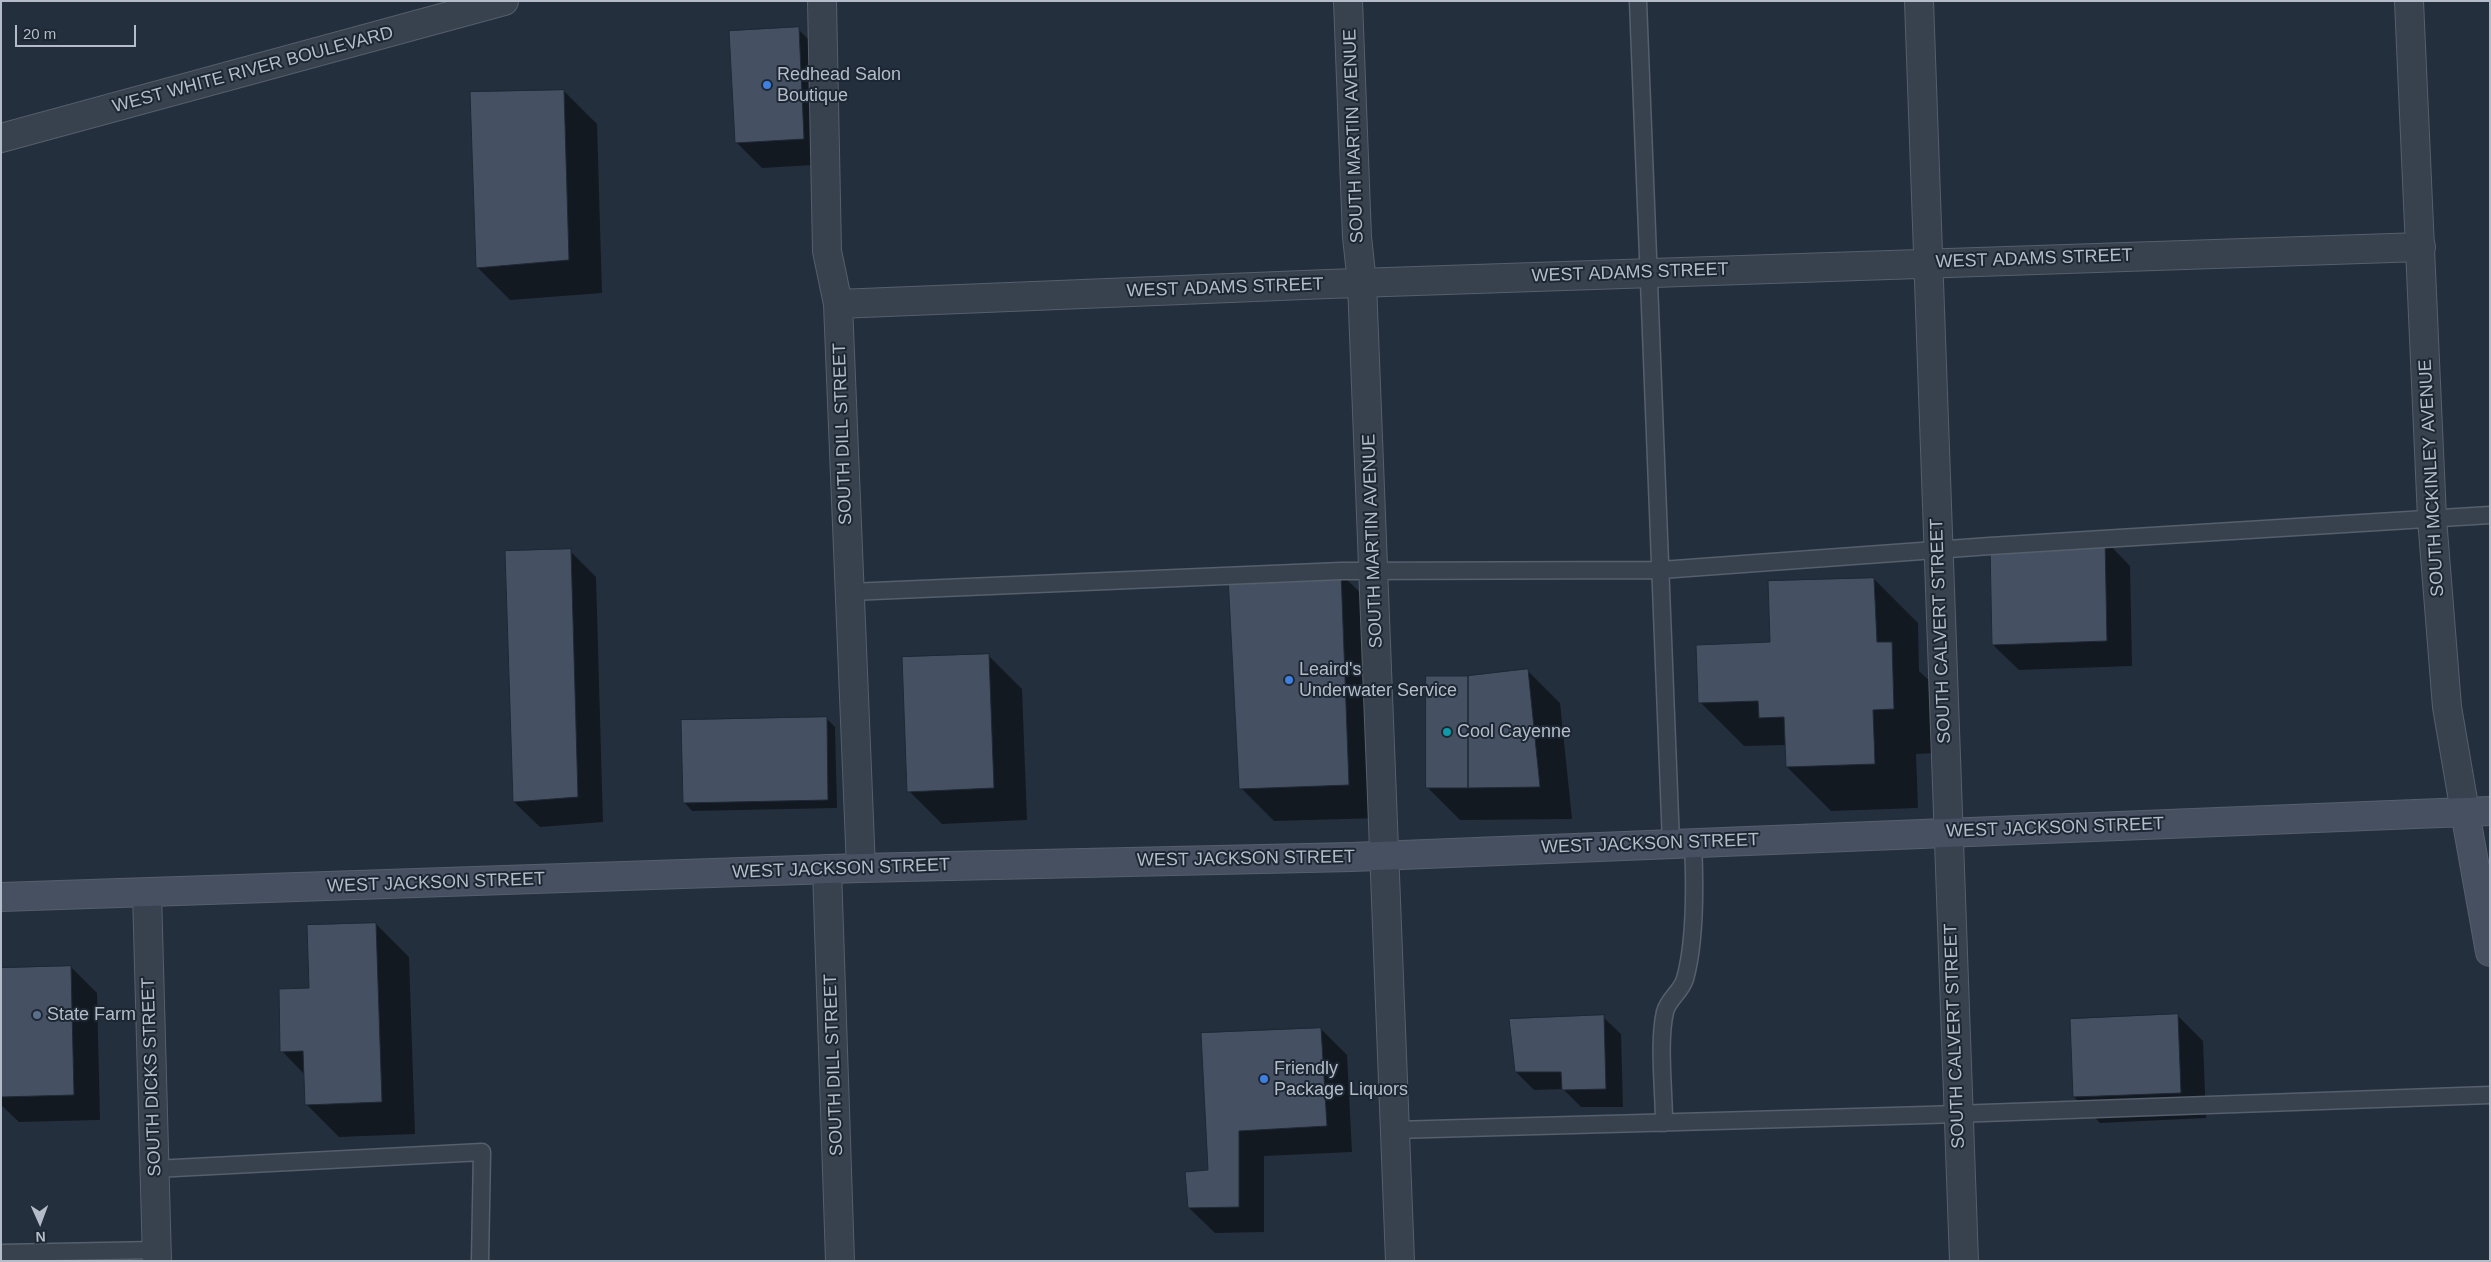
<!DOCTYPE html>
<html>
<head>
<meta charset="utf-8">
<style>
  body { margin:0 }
  #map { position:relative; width:2491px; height:1262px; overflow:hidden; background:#242f3e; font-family:Helvetica,sans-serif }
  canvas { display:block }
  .frame { position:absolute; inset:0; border:2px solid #b4bcc9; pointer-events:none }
  .north { position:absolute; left:15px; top:1197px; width:50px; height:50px; -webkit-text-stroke:4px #1d2633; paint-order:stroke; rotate:178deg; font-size:14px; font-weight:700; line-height:20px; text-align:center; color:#b4bcc9 }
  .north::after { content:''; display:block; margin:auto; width:18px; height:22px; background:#b4bcc9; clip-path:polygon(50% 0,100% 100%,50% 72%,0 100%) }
  .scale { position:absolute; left:15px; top:25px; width:121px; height:22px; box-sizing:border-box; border:2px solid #b4bcc9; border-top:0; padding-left:6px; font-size:15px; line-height:18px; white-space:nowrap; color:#b4bcc9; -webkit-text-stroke:4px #1d2633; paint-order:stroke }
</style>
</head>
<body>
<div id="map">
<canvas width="2491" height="1262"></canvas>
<div class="frame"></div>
<div class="north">N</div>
<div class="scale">20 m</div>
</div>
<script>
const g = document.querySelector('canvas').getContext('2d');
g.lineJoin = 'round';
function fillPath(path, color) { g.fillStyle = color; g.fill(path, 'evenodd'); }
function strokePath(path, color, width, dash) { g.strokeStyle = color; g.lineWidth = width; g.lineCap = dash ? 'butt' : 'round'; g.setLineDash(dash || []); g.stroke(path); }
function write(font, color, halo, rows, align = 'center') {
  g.font = font + ' Helvetica,sans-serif'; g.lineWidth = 4; g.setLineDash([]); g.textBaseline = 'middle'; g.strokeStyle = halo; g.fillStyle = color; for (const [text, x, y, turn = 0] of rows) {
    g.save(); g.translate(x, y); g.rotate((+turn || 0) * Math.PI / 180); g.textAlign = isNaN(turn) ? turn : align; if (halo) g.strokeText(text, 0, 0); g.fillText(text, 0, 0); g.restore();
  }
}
fillPath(new Path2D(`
  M798,29L824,55L830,164L762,168L736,142Z
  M564,91L597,124L602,293L510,300L477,267Z
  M2105,540L2130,566L2132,666L2019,670L1993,645Z
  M570,551L596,577L603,822L540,827L514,802Z
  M1340,573L1373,605L1381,818L1274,821L1241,788Z
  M1874,579L1918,623L1919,671L1936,687L1938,753L1916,754L1918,808L1831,811L1787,767V745L1744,746L1700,702L1772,643Z
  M989,656L1022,689L1027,820L942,824L909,791Z
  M1527,670L1560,703L1572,819L1460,820L1427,787L1468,677Z
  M827,719L835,727L837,808L692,811L684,802Z
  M376,924L409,957L415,1134L339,1137L306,1104L305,1075L282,1051L310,989Z
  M71,967L97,993L100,1120L19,1122L1,1105V969Z
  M2177,1015L2203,1041L2206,1118L2100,1123L2074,1097L2071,1020Z
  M1603,1017L1621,1034L1623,1107H1581L1563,1089L1534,1090L1516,1072Z
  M1321,1029L1347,1055L1352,1152L1264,1156V1232L1215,1233L1189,1208L1209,1171L1203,1034Z`), '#0007');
const building = new Path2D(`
  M799,27L804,139L735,143L729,31Z
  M564,90L569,260L476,268L470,92Z
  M2105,538L2107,641L1992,645L1990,546Z
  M571,549L578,797L513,802L505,551Z
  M1341,571L1349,785L1239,789L1228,576Z
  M1874,578L1877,642H1892L1894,709L1873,710L1875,764L1786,767L1784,717L1759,718L1758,701L1698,703L1696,645L1770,642L1768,581Z
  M989,654L994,788L907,792L902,657Z
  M1528,669L1540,787L1468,788V676Z
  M1426,676H1468V788H1426Z
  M827,717L828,800L683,803L681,720Z
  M376,923L382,1102L305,1105L303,1051L280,1052L279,989L309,988L307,925Z
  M71,966L74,1095L1,1097V968Z
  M2178,1014L2181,1093L2073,1097L2070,1019Z
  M1604,1015L1606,1089L1562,1090L1561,1072H1515L1509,1019Z
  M1321,1028L1327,1126L1239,1131V1207L1188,1208L1185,1172L1208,1170L1201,1033Z`);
fillPath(building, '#455162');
strokePath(building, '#1f2835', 1);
const service = new Path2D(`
  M1638,1L1671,843
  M850,592L1341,571L1661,570L1990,546L2490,515
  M1664,1123C1664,1090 1658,1042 1665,1012C1668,999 1681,992 1685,979C1696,939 1695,885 1693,843
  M1395,1130L1927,1115L2490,1095
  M155,1169L482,1152L480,1261
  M1,1253L156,1250`);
const minor = new Path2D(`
  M822,1L827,251L838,304L861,868
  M1348,1L1357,237L1362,283C1376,609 1386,935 1400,1261
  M1919,1L1964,1261
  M838,304L1328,284L2421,247
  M827,869L840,1261
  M147,893L157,1261`);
const tertiary = new Path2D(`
  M2409,1L2432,518L2447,707L2465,812
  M1,138L504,1`);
const secondary = new Path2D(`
  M2465,812L2490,952
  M1,897L861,868L1352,857L2490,811`);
strokePath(service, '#565f6c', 19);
strokePath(minor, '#565f6c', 30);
strokePath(tertiary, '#565f6c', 30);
strokePath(secondary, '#565f6c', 30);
strokePath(service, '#38414e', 16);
strokePath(minor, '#38414e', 28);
strokePath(tertiary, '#38414e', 28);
strokePath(secondary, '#465061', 28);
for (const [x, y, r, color] of [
  [767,85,5,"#3f7fe0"],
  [1289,680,5,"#3f7fe0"],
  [1447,732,5,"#0f9aa8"],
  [37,1015,5,"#5c6f8a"],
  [1264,1079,5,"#3f7fe0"]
]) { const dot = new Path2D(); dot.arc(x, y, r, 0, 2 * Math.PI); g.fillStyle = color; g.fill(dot); strokePath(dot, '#1d2633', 2); }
write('18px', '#b4bcc9', '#1d2633', [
  ["WEST WHITE RIVER BOULEVARD",253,70,-15],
  ["SOUTH MARTIN AVENUE",1354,136,-92],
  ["WEST ADAMS STREET",2034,259,-2],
  ["WEST ADAMS STREET",1630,273,-2],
  ["WEST ADAMS STREET",1225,288,-2],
  ["SOUTH DILL STREET",843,434,-92],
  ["SOUTH MCKINLEY AVENUE",2432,478,-93],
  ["SOUTH MARTIN AVENUE",1373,541,-92],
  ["SOUTH CALVERT STREET",1941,631,-92],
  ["WEST JACKSON STREET",2055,828,-2],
  ["WEST JACKSON STREET",1650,844,-2],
  ["WEST JACKSON STREET",1246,859,-1],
  ["WEST JACKSON STREET",841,869,-2],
  ["WEST JACKSON STREET",436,883,-2],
  ["SOUTH CALVERT STREET",1955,1036,-92],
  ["SOUTH DILL STREET",834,1065,-92],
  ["SOUTH DICKS STREET",152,1077,-92]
]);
write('18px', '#b4bcc9', '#1d2633', [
  ["Redhead Salon",777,75],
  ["Boutique",777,96],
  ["Leaird's",1299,670],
  ["Underwater Service",1299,691],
  ["Cool Cayenne",1457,732],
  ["State Farm",47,1015],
  ["Friendly",1274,1069],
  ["Package Liquors",1274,1090]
], 'left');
</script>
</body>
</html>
